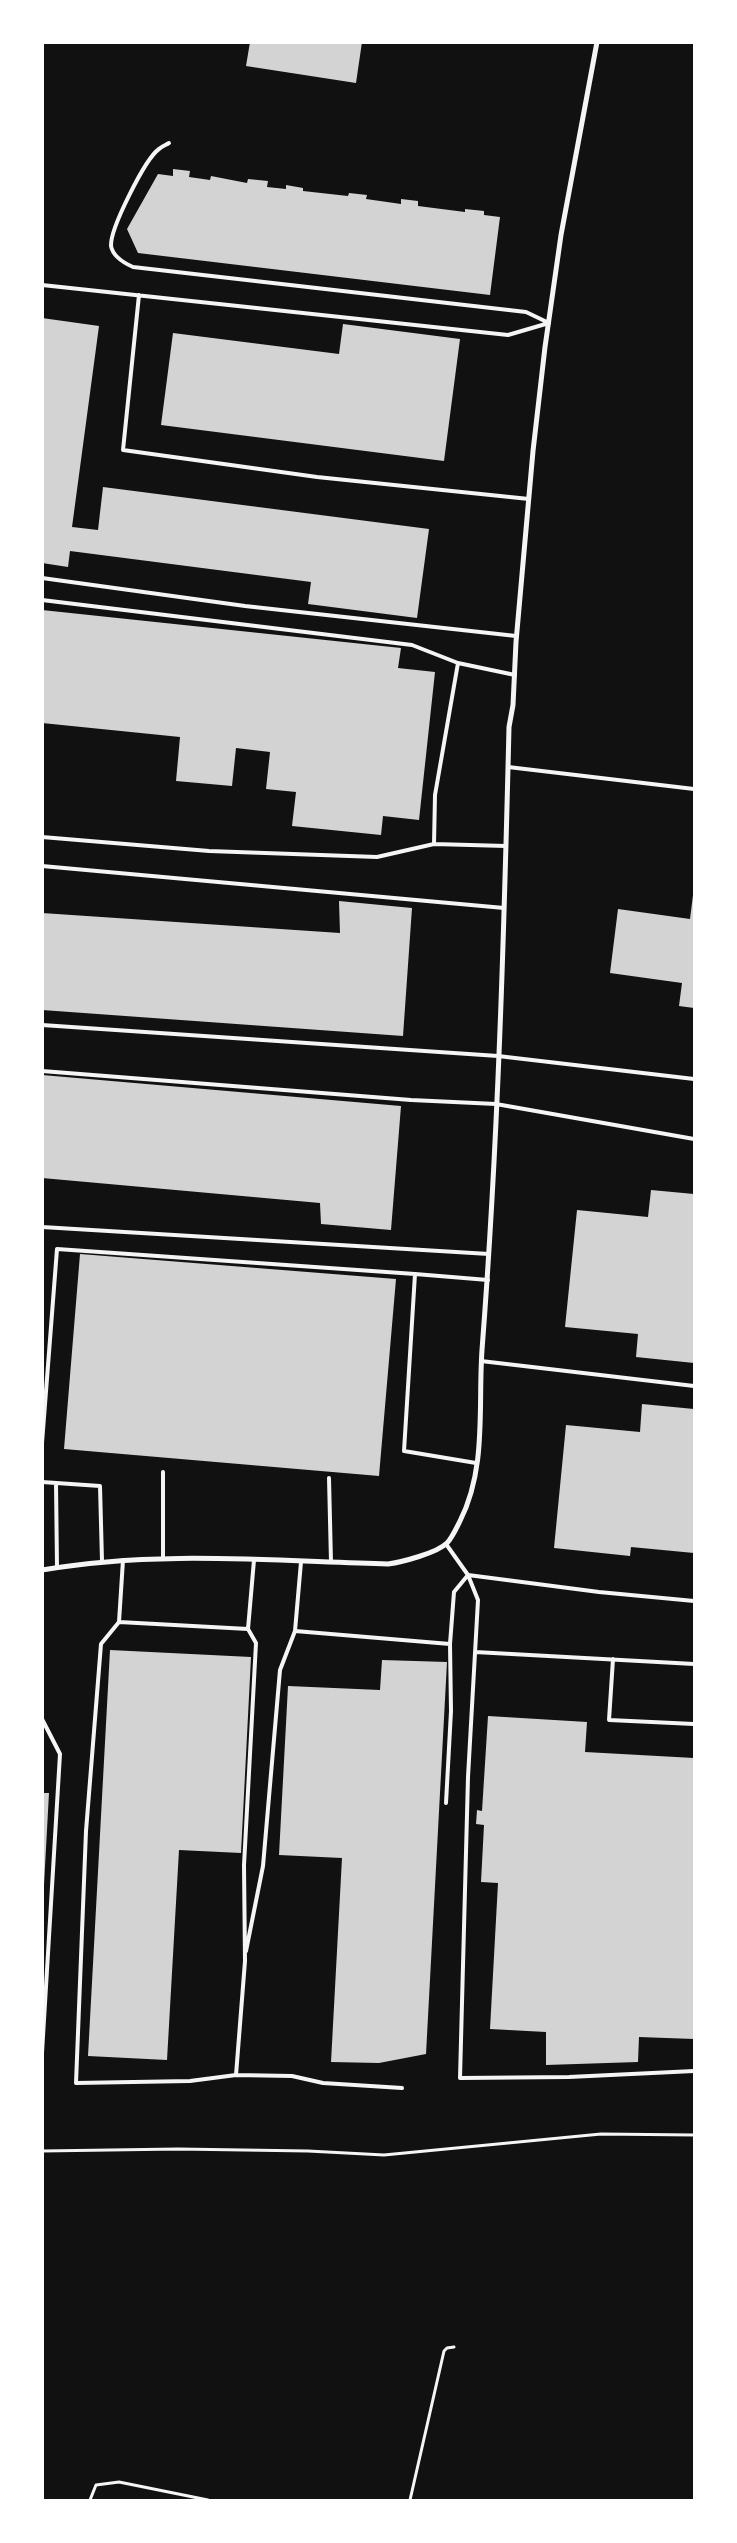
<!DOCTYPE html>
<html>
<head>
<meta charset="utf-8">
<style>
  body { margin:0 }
  #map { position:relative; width:737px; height:2543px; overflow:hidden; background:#111; font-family:Figtree,sans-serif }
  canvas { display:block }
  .frame { position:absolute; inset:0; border:44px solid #fff; pointer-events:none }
</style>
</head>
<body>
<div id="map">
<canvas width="737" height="2543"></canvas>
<div class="frame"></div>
</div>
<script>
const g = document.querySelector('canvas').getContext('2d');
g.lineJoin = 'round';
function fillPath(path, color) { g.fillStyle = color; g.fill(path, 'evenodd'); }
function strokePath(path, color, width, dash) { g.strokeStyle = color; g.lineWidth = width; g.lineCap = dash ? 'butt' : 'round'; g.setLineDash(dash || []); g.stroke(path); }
fillPath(new Path2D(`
  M250,42H362L356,83L246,66Z
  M173,169L190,171L189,177L210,180L211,176L247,183L248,179L268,181L267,187L286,189V185L303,188V191L348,196L349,193L367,195L366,199L401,204V199L418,201V206L465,212V209L484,211V215L500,217L490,295L138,253L127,229L158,174L173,176Z
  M42,318L99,326L72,527L98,530L103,487L429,529L417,618L308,604L311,582L70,551L68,567L42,563Z
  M343,324L460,339L444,461L161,425L173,333L339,354Z
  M42,610L401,648L398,668L435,672L419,820L383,816L381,835L292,826L296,792L266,789L270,752L236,748L232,786L176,781L180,737L42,723Z
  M693,895L694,1008L679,1006L682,983L610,973L618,909L690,919Z
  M339,901L412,908L403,1036L42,1010V913L340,933Z
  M42,1075L401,1106L391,1230L321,1224L320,1203L42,1178Z
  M651,1190L694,1194V1363L636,1357L638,1334L565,1327L577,1210L648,1217Z
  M80,1254L396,1279L379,1476L64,1449Z
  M642,1404L694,1409V1553L631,1547L630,1556L554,1548L566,1425L640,1432Z
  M110,1650L251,1657L241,1853L179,1850L167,2060L88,2056Z
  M382,1660L447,1662L426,2054L379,2063L331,2062L342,1858L279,1855L288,1686L380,1690Z
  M488,1716L587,1722L585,1752L694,1758V2039L639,2037L638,2062L546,2065V2032L490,2029L498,1883L481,1882L484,1825L476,1824L477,1810L482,1811Z
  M42,1793H49L44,1885H42Z`), '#d3d3d3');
strokePath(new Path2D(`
  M42,2151L178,2149L308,2151L384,2155L601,2134L694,2135
  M90,2500L96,2485L119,2482L208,2500
  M410,2500L444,2351L447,2348L454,2347`), '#f5f5f5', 3);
strokePath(new Path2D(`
  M169,143C166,145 162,146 159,149C145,159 110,229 111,246C113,257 124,263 133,267L526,312L549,323
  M42,285L508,335L549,323
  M139,295L123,450L317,477L529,499
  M42,578L245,606L516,636
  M42,600L412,645L458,663L515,675
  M508,767L694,789
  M42,837L209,851L377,857L434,844L506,846
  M434,844L435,795L458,663
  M42,866L504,908
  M42,1025L498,1056L694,1079
  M42,1071L411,1100L496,1104L694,1139
  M42,1227L489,1254
  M481,1361L694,1386
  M42,1443L57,1249L415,1274
  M476,1463L404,1451L415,1274L488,1280
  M329,1478L331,1562
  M42,1482L100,1486L102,1561
  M56,1483L57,1567
  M163,1559V1472
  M123,1560L119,1622L248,1629L254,1560
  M301,1562L295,1631L450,1644L454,1592L468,1575L446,1544
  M468,1575L478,1600L468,1777L460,2078L569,2077L694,2071
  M468,1575L599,1592L694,1601
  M119,1622L101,1644L86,1831L76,2083L190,2081L236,2075L292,2076L323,2083L402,2088
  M475,1652L694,1664
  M613,1659L609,1720L694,1724
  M42,1719L60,1754L42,2053
  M446,1803L451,1711L450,1644
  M246,1951L263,1866L280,1670L295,1631
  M236,2075L245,1961L244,1865L256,1643L248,1629`), '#f5f5f5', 4);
strokePath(new Path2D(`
  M42,1570C156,1550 273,1561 388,1564C402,1562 437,1553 447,1543C452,1538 457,1527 460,1521C487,1468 478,1406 482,1350C498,1143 504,935 509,727L513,705L516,642L533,451L545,347L561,235L597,42`), '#f5f5f5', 5);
</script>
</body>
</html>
